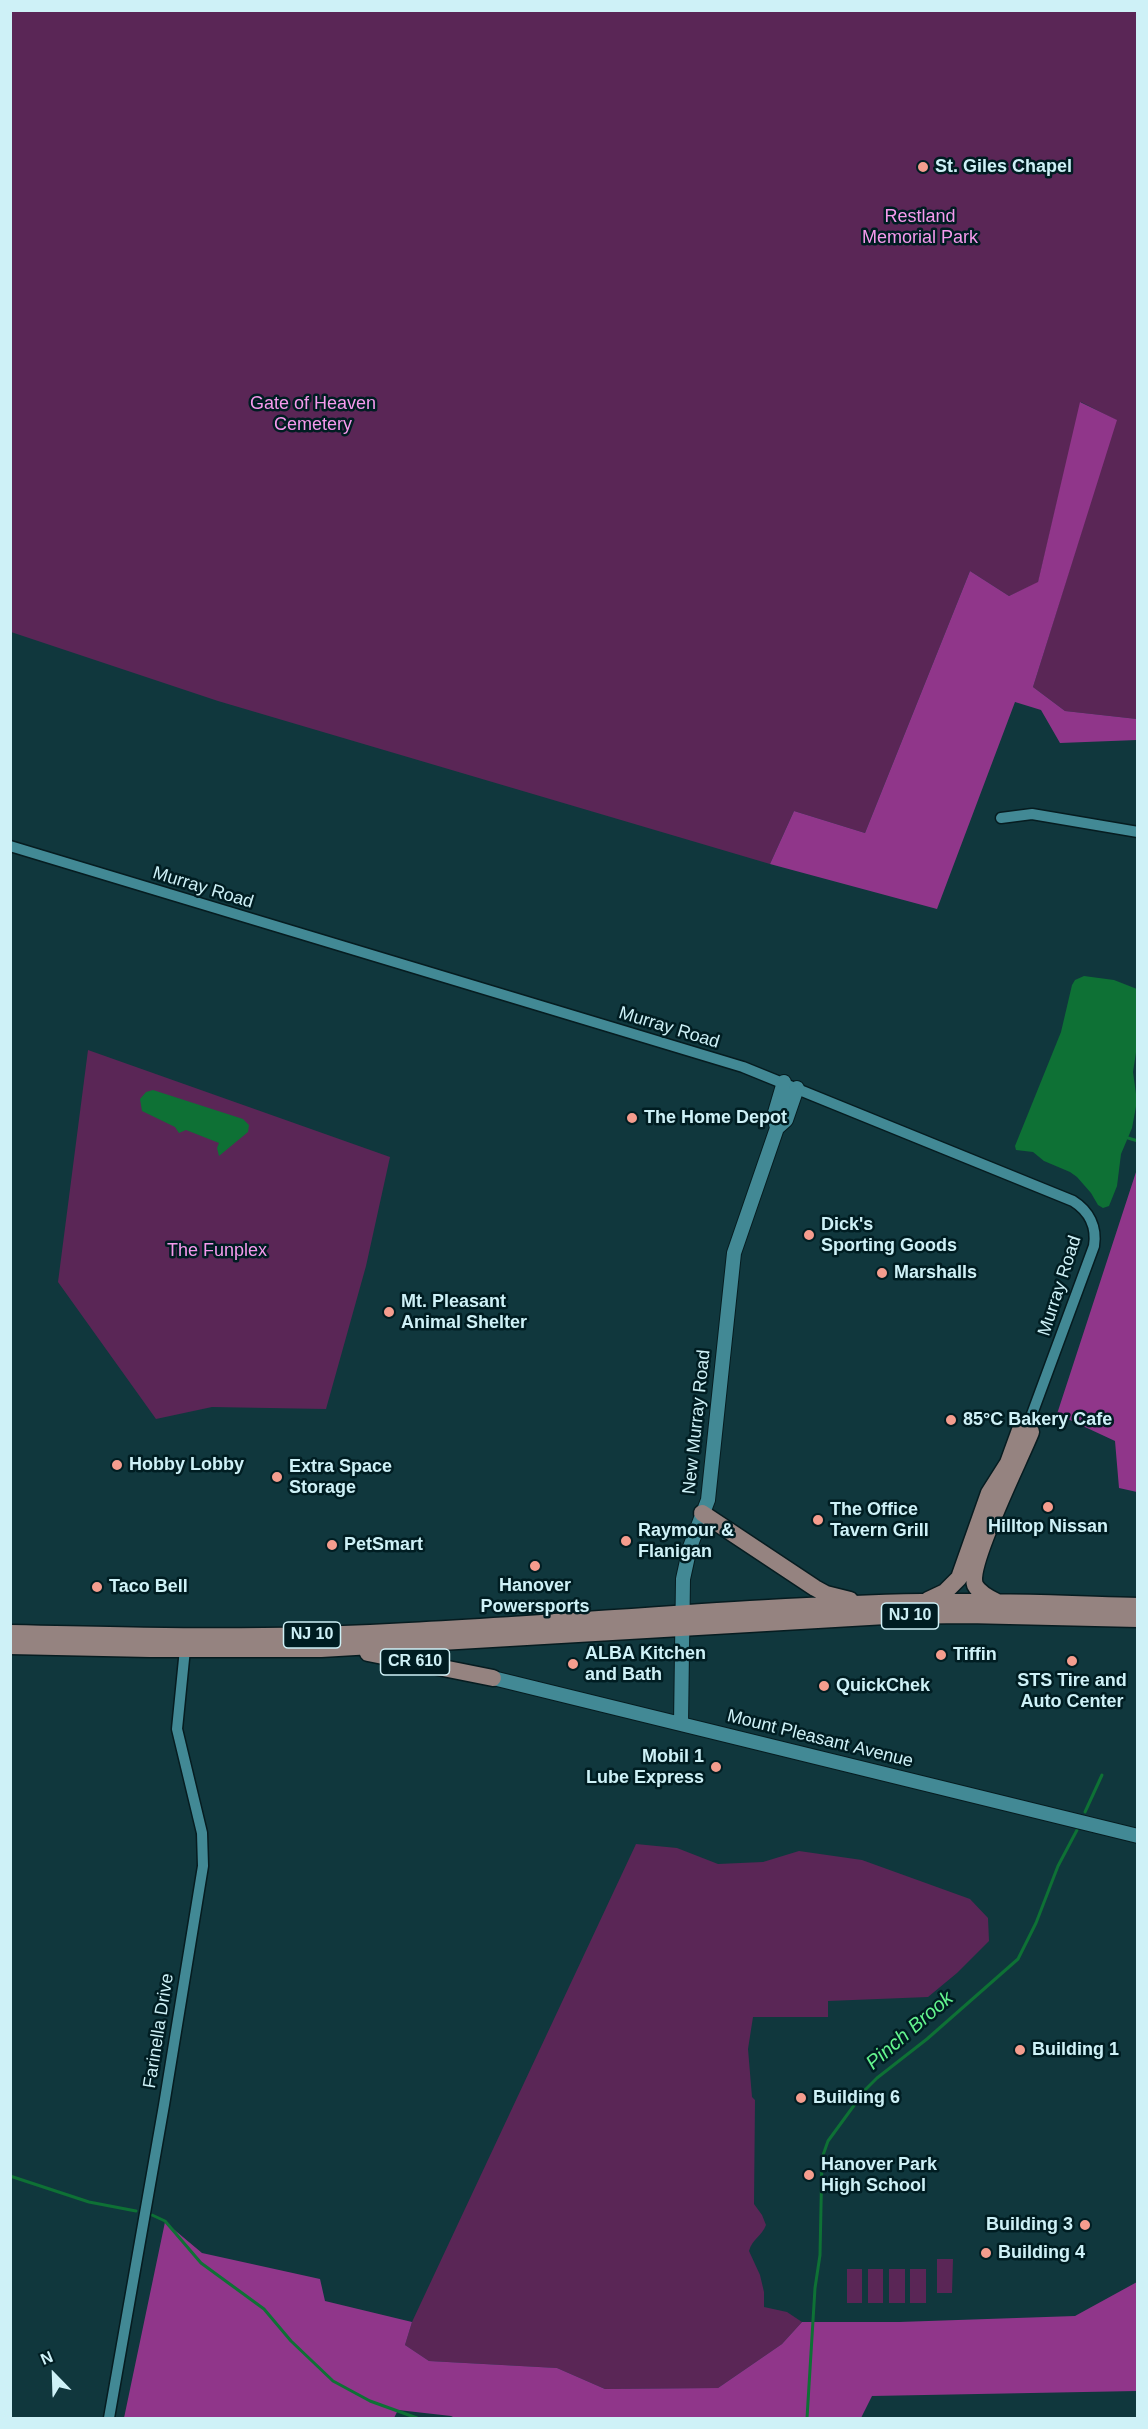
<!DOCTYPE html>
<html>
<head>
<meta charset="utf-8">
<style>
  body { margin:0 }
  #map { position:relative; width:1148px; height:2429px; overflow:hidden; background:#10373d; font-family:Arial,sans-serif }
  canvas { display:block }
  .frame { position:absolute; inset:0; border:12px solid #cef1f7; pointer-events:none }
  .north { position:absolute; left:24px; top:2345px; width:60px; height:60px; -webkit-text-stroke:4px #001d22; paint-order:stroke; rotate:337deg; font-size:16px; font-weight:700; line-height:24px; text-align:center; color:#cef1f7 }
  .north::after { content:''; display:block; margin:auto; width:21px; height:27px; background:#cef1f7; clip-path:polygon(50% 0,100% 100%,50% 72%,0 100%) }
</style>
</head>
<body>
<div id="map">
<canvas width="1148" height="2429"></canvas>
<div class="frame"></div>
<div class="north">N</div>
</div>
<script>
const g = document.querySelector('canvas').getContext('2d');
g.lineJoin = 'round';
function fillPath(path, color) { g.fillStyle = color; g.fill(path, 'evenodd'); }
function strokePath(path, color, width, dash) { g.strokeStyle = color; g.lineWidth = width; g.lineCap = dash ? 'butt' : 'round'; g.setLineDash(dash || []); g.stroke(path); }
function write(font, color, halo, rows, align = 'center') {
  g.font = font + ' Arial,sans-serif'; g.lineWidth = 5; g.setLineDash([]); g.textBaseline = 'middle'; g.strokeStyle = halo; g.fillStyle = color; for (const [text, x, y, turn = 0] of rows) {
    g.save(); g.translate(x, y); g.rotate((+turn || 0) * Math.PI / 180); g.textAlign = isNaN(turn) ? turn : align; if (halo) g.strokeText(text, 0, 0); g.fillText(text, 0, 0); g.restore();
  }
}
fillPath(new Path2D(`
  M11,11H1137V719L1065,711L1033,687L1116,420L1081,402L1038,583L1009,596L970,571L865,833L794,811L770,864L218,701L11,632Z
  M88,1050L390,1157L366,1266L326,1409L212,1407L156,1419L58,1282Z
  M636,1844L677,1848L718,1864L763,1862L799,1851L862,1860L970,1899L988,1918L989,1941L957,1973L928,1997L828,2001V2017H753L748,2049L752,2097L755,2100L754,2204L762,2215L766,2225C762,2236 752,2239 749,2251L760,2275L764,2292V2307L787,2312L802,2322L782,2344L718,2388L605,2389L557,2368L429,2361L405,2345L412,2322Z
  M937,2259H953L952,2293H937Z
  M847,2269H862V2303H847Z
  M868,2269H883V2303H868Z
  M889,2269H905V2303H889Z
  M910,2269H926V2303H910Z`), '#5a2656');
fillPath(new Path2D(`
  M1080,402L1117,420L1033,687L1065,711L1137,719V740L1060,743L1041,710L1015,702L937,909L770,864L794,811L865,833L970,571L1009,596L1038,582Z
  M1137,1169V1492L1119,1488L1115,1441L1057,1414Z
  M165,2222L202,2253L320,2279L325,2301L412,2322L405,2345L429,2361L557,2368L605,2389L718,2388L782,2344L802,2322H899L1075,2316L1137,2282V2391L872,2396L861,2418H455L451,2416L398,2410L394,2418H124Z`), '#90368a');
fillPath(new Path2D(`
  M1084,976L1114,980L1137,989V1046L1133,1072L1137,1101L1132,1128L1121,1154L1117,1186L1109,1206L1103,1208L1098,1205L1091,1193L1077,1177L1070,1172L1044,1161L1033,1152L1016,1150L1015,1146L1061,1032L1072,985L1075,980Z
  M153,1090L243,1119L249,1125L248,1132L219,1156L217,1148L219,1143L186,1130L179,1133L175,1127L142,1111L140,1099L146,1092Z`), '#0e7135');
strokePath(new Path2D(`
  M1128,1138L1138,1141
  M1085,1812L1102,1775
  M10,2176L89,2202L136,2211
  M152,2215L165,2221L201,2263L264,2309L291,2341L333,2381L370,2401L417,2418
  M807,2418L815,2288L820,2255L822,2158L828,2141L866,2089L877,2078L927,2039L1018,1959L1036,1923L1058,1866L1077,1830`), '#0e7135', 3);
const minor = new Path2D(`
  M1001,818L1032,814L1138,832
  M10,846L743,1067L1073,1201C1089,1211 1097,1227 1094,1246L1028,1425
  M109,2418L164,2105L203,1866L202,1833L177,1729L185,1649`);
const tertiary = new Path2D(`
  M777,1128L786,1120L797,1088
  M493,1678L1138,1836
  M681,1724L683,1579L690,1547L708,1500L734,1253L777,1128L774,1116L784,1082`);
const primary = new Path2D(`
  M702,1513L815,1588L826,1594L850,1600
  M928,1600L945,1592L959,1578L989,1493L1008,1463L1020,1430L1028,1425L1031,1432C1021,1458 967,1564 975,1585C979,1593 989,1598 997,1602
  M10,1633C137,1636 264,1639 390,1632C567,1624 745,1605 922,1602C994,1601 1066,1604 1138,1606
  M10,1646L150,1649H321L886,1616L967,1615L1138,1619
  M368,1653L493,1678`);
strokePath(minor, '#061c20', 13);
strokePath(tertiary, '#061c20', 16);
strokePath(primary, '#061c20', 19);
strokePath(minor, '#428995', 10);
strokePath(tertiary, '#428995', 14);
strokePath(primary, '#958380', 16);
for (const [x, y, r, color] of [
  [923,167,6,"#f59d8e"],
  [632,1118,6,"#f59d8e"],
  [809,1235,6,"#f59d8e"],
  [882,1273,6,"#f59d8e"],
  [389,1312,6,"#f59d8e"],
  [951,1420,6,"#f59d8e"],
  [117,1465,6,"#f59d8e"],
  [277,1477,6,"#f59d8e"],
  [1048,1507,6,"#f59d8e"],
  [818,1520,6,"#f59d8e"],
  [626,1541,6,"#f59d8e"],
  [332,1545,6,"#f59d8e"],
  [535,1566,6,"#f59d8e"],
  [97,1587,6,"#f59d8e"],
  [941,1655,6,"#f59d8e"],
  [1072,1661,6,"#f59d8e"],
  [573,1664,6,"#f59d8e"],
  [824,1686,6,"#f59d8e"],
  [716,1767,6,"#f59d8e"],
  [1020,2050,6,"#f59d8e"],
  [801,2098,6,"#f59d8e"],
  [809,2175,6,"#f59d8e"],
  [1085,2225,6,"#f59d8e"],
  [986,2253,6,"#f59d8e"]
]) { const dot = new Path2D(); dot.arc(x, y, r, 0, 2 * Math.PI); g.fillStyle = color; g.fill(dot); strokePath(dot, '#001d22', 2); }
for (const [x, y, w] of [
  [910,1616,57],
  [312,1635,57],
  [415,1662,69]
]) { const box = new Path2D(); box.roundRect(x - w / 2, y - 13, w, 26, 4.5); g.fillStyle = '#001d22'; g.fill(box); strokePath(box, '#cef1f7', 1.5); }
write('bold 16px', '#cef1f7', null, [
  ["NJ 10",910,1616],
  ["NJ 10",312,1635],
  ["CR 610",415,1662]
]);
write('bold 18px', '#cef1f7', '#001d22', [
  ["St. Giles Chapel",935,167],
  ["The Home Depot",644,1118],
  ["Dick's",821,1225],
  ["Sporting Goods",821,1246],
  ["Marshalls",894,1273],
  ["Mt. Pleasant",401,1302],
  ["Animal Shelter",401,1323],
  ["85°C Bakery Cafe",963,1420],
  ["Hobby Lobby",129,1465],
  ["Extra Space",289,1467],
  ["Storage",289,1488],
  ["The Office",830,1510],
  ["Tavern Grill",830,1531],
  ["Hilltop Nissan",1048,1527,"center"],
  ["Raymour &",638,1531],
  ["Flanigan",638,1552],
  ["PetSmart",344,1545],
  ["Hanover",535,1586,"center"],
  ["Powersports",535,1607,"center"],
  ["Taco Bell",109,1587],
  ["ALBA Kitchen",585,1654],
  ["and Bath",585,1675],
  ["Tiffin",953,1655],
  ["STS Tire and",1072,1681,"center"],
  ["Auto Center",1072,1702,"center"],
  ["QuickChek",836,1686],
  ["Mobil 1",704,1757,"right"],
  ["Lube Express",704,1778,"right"],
  ["Building 1",1032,2050],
  ["Building 6",813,2098],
  ["Hanover Park",821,2165],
  ["High School",821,2186],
  ["Building 3",1073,2225,"right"],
  ["Building 4",998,2253]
], 'left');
write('18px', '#f59aed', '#001d22', [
  ["Restland",920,217],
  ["Memorial Park",920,238],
  ["Gate of Heaven",313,404],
  ["Cemetery",313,425],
  ["The Funplex",217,1251]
]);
write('18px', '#cef1f7', '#001d22', [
  ["Murray Road",203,888,17],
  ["Murray Road",669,1028,17],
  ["Murray Road",1060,1286,-72],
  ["New Murray Road",697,1422,-84],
  ["Mount Pleasant Avenue",820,1739,14],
  ["Farinella Drive",159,2031,-81]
]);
write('italic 20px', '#63f48e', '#001d22', [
  ["Pinch Brook",910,2031,-41]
]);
</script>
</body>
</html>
